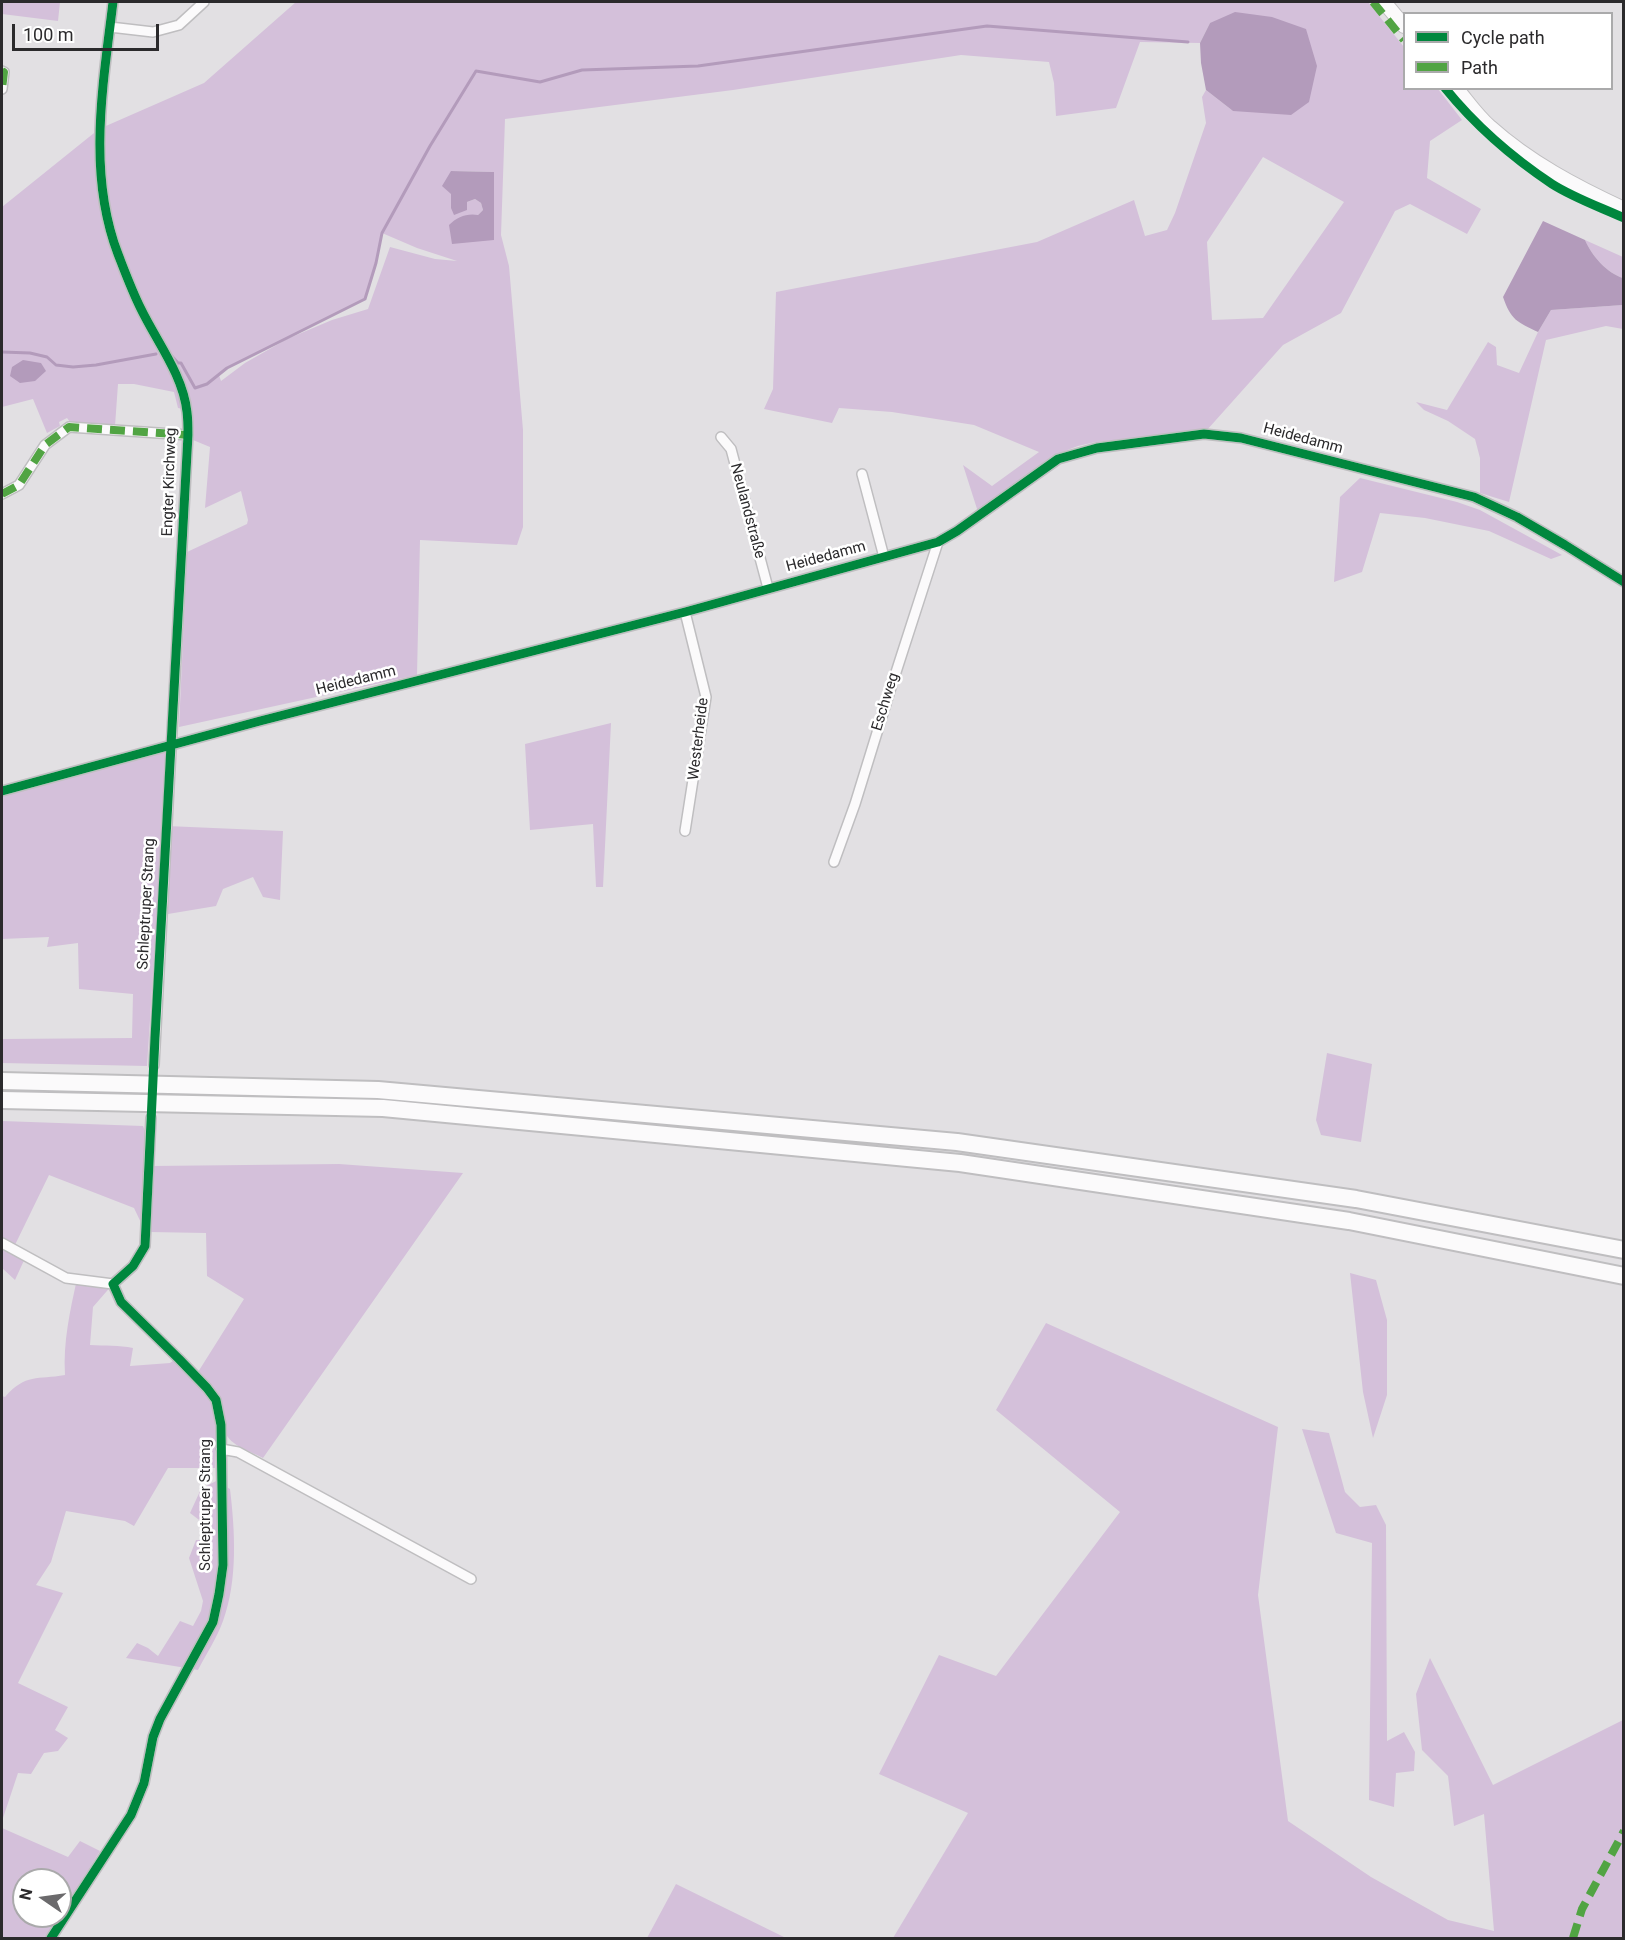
<!DOCTYPE html>
<html>
<head>
<meta charset="utf-8">
<style>
  body { margin:0 }
  #map { position:relative; width:1625px; height:1940px; overflow:hidden; background:#e2e0e3; font-family:Roboto,sans-serif }
  canvas { display:block }
  .frame { position:absolute; inset:0; border:3px solid #2b2a2c; pointer-events:none }
  .legend { position:absolute; left:1403px; top:12px; width:210px; height:78px; box-sizing:border-box; background:#fff; border:2px solid #aaaaab; margin:0; padding:8px 10px; list-style:none; font-size:18px; color:#2b2a2c }
  .legend li { display:flex; align-items:center; gap:12px; height:30px }
  .legend b { width:30px; border:2px solid #aaaaab }
  .north { position:absolute; left:12px; top:1868px; width:60px; height:60px; box-sizing:border-box; background:#fff; border:2px solid #aaaaab; border-radius:50%; rotate:283deg; font-size:16px; font-weight:700; line-height:24px; text-align:center; color:#2b2a2c }
  .north::after { content:''; display:block; margin:auto; width:21px; height:27px; background:#6b6a6c; clip-path:polygon(50% 0,100% 100%,50% 72%,0 100%) }
  .scale { position:absolute; left:12px; top:24px; width:147px; height:27px; box-sizing:border-box; border:3px solid #2b2a2c; border-top:0; padding-left:8px; font-size:18px; line-height:21px; white-space:nowrap; color:#2b2a2c; -webkit-text-stroke:4px #fff; paint-order:stroke }
</style>
</head>
<body>
<div id="map">
<canvas width="1625" height="1940"></canvas>
<div class="frame"></div>
<ul class="legend">
<li><b style="height:8px;background:#00873e"></b>Cycle path</li>
<li><b style="height:8px;background:#51a443"></b>Path</li>
</ul>
<div class="north">N</div>
<div class="scale">100 m</div>
</div>
<script>
const g = document.querySelector('canvas').getContext('2d');
g.lineJoin = 'round';
function fillPath(path, color) { g.fillStyle = color; g.fill(path, 'evenodd'); }
function strokePath(path, color, width, dash) { g.strokeStyle = color; g.lineWidth = width; g.lineCap = dash ? 'butt' : 'round'; g.setLineDash(dash || []); g.stroke(path); }
function write(font, color, halo, rows, align = 'center') {
  g.font = font + ' Roboto,sans-serif'; g.lineWidth = 5; g.setLineDash([]); g.textBaseline = 'middle'; g.strokeStyle = halo; g.fillStyle = color; for (const [text, x, y, turn = 0] of rows) {
    g.save(); g.translate(x, y); g.rotate((+turn || 0) * Math.PI / 180); g.textAlign = isNaN(turn) ? turn : align; if (halo) g.strokeText(text, 0, 0); g.fillText(text, 0, 0); g.restore();
  }
}
fillPath(new Path2D(`
  M2,2H60L58,21L2,14Z
  M296,2H1368L1404,47V88L1438,89L1462,120L1430,141L1427,178L1481,209L1467,234L1410,204L1395,211L1341,313L1283,345L1207,430L1096,442L1078,446L1052,456L978,512L963,465L992,486L1039,452L974,425L892,412L839,408L832,423L764,409L773,389L776,292L1037,242L1134,200L1145,236L1167,230L1175,213L1206,123L1202,97L1206,90L1233,111L1210,23L1200,43L1140,42L1116,108L1056,116L1054,83L1049,62L961,55L733,90L505,119L501,235L509,266L523,430V527L517,545L420,540L417,675L179,727L187,552L247,524L248,520L241,491L205,508L210,447L193,440L192,411L178,408L174,392L134,384H118L115,426L70,422L67,418L59,422L60,426L47,433L33,399L2,407V207L99,129L204,83ZM1263,157L1344,202L1263,318L1212,320L1207,242ZM451,171L494,172V240L478,215L483,210L481,203L475,199L451,208ZM382,233L417,248L457,261L435,259L390,247L368,309L332,320L287,339L245,363L221,381L219,375L227,368L365,299L376,263Z
  M1585,240L1623,257V278C1607,273 1592,256 1585,240Z
  M1623,305V329L1606,326L1546,340L1509,502L1480,493V458L1475,439L1448,421L1424,410L1416,402L1447,410L1488,342L1496,347L1497,365L1519,373L1538,332L1551,310Z
  M1360,478L1457,502L1480,510L1562,555L1551,559L1489,531L1425,518L1380,513L1362,572L1334,582L1340,497Z
  M611,723L603,887H596L593,824L530,830L525,744Z
  M171,745L166,773L147,1066L2,1063V1039L132,1038L133,994L79,989L78,943L47,947L49,937L2,939V791Z
  M167,826L283,831L280,900L263,897L253,877L223,889L216,906L162,915Z
  M1327,1053L1372,1064L1361,1142L1321,1135L1316,1120Z
  M2,1121L143,1126L150,1143L145,1231L134,1208L49,1175L13,1249L26,1256L15,1280L2,1268Z
  M339,1164L463,1173L263,1458C248,1450 227,1445 224,1428L215,1443V1468H168L134,1526L125,1521L66,1511L51,1562L36,1585L63,1593L18,1683L68,1707L55,1730L68,1738L58,1751L44,1753L31,1774L18,1773L2,1821V1396L5,1397C26,1373 37,1380 65,1375C63,1342 70,1311 77,1279L113,1284L93,1307L90,1345C105,1346 119,1345 133,1348L130,1366L170,1363L174,1360L193,1380L244,1299L207,1276L206,1233L150,1232L152,1166Z
  M1350,1273L1376,1280L1387,1320V1395L1373,1438L1363,1392Z
  M1046,1323L1278,1427L1258,1595L1288,1821L1371,1877L1448,1920L1494,1931L1484,1814L1454,1826L1448,1776L1422,1750L1416,1694L1430,1658L1493,1785L1623,1720V1938H893L968,1813L879,1774L939,1655L996,1676L1120,1512L996,1410Z
  M1302,1429L1329,1433L1345,1492L1360,1507L1376,1505L1386,1525L1387,1741L1404,1732L1415,1752L1414,1771L1396,1773L1394,1807L1369,1800L1372,1543L1336,1533Z
  M216,1481L230,1489C235,1531 238,1580 223,1621C217,1638 206,1654 198,1670L126,1658L137,1643L148,1648L158,1656L180,1621L193,1626L201,1611L203,1601L189,1558L196,1540H211V1529L190,1513L201,1489Z
  M2,1828L68,1857L80,1841L100,1851L60,1916V1880H24V1916H60L45,1938H2Z
  M676,1884L786,1938H647Z`), '#d4c0da');
fillPath(new Path2D(`
  M1235,12L1272,17L1306,29L1317,66L1309,102L1291,115L1233,111L1206,90L1201,63L1200,43L1210,23Z
  M451,171L494,172V240L452,244L449,225C457,217 467,213 478,215L483,210L481,203L475,199L467,202V210L454,215L451,208V194L442,186Z
  M1543,221L1585,240C1592,256 1607,273 1623,278V305L1551,310L1538,332C1517,322 1511,320 1503,297Z
  M23,360L41,363L46,371L35,381L20,383L10,376L12,367Z`), '#b39bbb');
strokePath(new Path2D(`
  M2,352L30,353L47,357L56,365L73,367L96,365L156,354
  M170,354L178,363H181L195,388L207,384L227,368L365,299L376,263L382,233L430,146L476,71L540,82L582,70L698,66L987,26L1188,42`), '#b39bbb', 3);
const minor = new Path2D(`
  M113,2C103,85 87,173 118,254C125,272 132,291 141,309C157,342 183,375 187,412C188,420 188,427 188,435L154,1065
  M110,27L153,32L179,25L204,2
  M2,71L4,72L2,89
  M721,437L731,449L768,588
  M862,474L884,557
  M2,494L19,485L45,445L69,427L188,435
  M685,612L706,697L685,831
  M2,791L260,721L685,612L938,542L957,531L1058,459L1097,448L1204,434L1241,438L1474,497L1517,517L1565,545L1624,582
  M834,862L855,804L888,697L938,542
  M2,1243L66,1278L113,1284
  M113,1284L133,1266L145,1246L151,1118
  M221,1449L238,1452L471,1579
  M51,1938L131,1815L144,1783L153,1737L160,1719L213,1622L219,1594L223,1565L221,1425L216,1400L207,1388L179,1359L121,1302L113,1284`);
const secondary = new Path2D(`
  M1384,2L1404,26
  M1456,88C1467,101 1477,116 1490,127C1529,162 1576,187 1624,209`);
const motorway = new Path2D(`
  M2,1081L378,1090L957,1142L1356,1199L1624,1250
  M2,1100L383,1108L960,1163L1349,1221L1624,1276`);
strokePath(minor, '#bfbec0', 12);
strokePath(secondary, '#bfbec0', 16);
strokePath(motorway, '#bfbec0', 20);
strokePath(minor, '#fbfafb', 9);
strokePath(secondary, '#fbfafb', 14);
strokePath(motorway, '#fbfafb', 16);
strokePath(new Path2D(`
  M1373,2L1404,40
  M2,71L4,72L2,89
  M2,494L19,485L45,445L69,427L188,435
  M1573,1938L1582,1909L1624,1831`), '#51a443', 8, [15, 8]);
strokePath(new Path2D(`
  M1445,88C1475,125 1513,158 1552,184C1574,198 1600,207 1624,218
  M2,791L260,721L685,612L938,542L957,531L1058,459L1097,448L1204,434L1241,438L1474,497L1517,517L1565,545L1624,582
  M51,1938L131,1815L144,1783L153,1737L160,1719L213,1622L219,1594L223,1565L221,1425L216,1400L207,1388L179,1359L121,1302L113,1284L133,1266L145,1246L155,1038L188,435C188,427 188,420 187,412C183,375 157,342 141,309C132,291 125,272 118,254C87,173 103,85 113,2`), '#00873e', 9);
write('15px', '#2b2a2c', '#fff', [
  ["Heidedamm",1303,439,15],
  ["Engter Kirchweg",170,482,-88],
  ["Neulandstraße",747,511,75],
  ["Heidedamm",826,557,-15],
  ["Heidedamm",356,681,-14],
  ["Eschweg",886,702,-73],
  ["Westerheide",699,739,-83],
  ["Schleptruper Strang",147,904,-87],
  ["Schleptruper Strang",206,1505,-90]
]);
</script>
</body>
</html>
